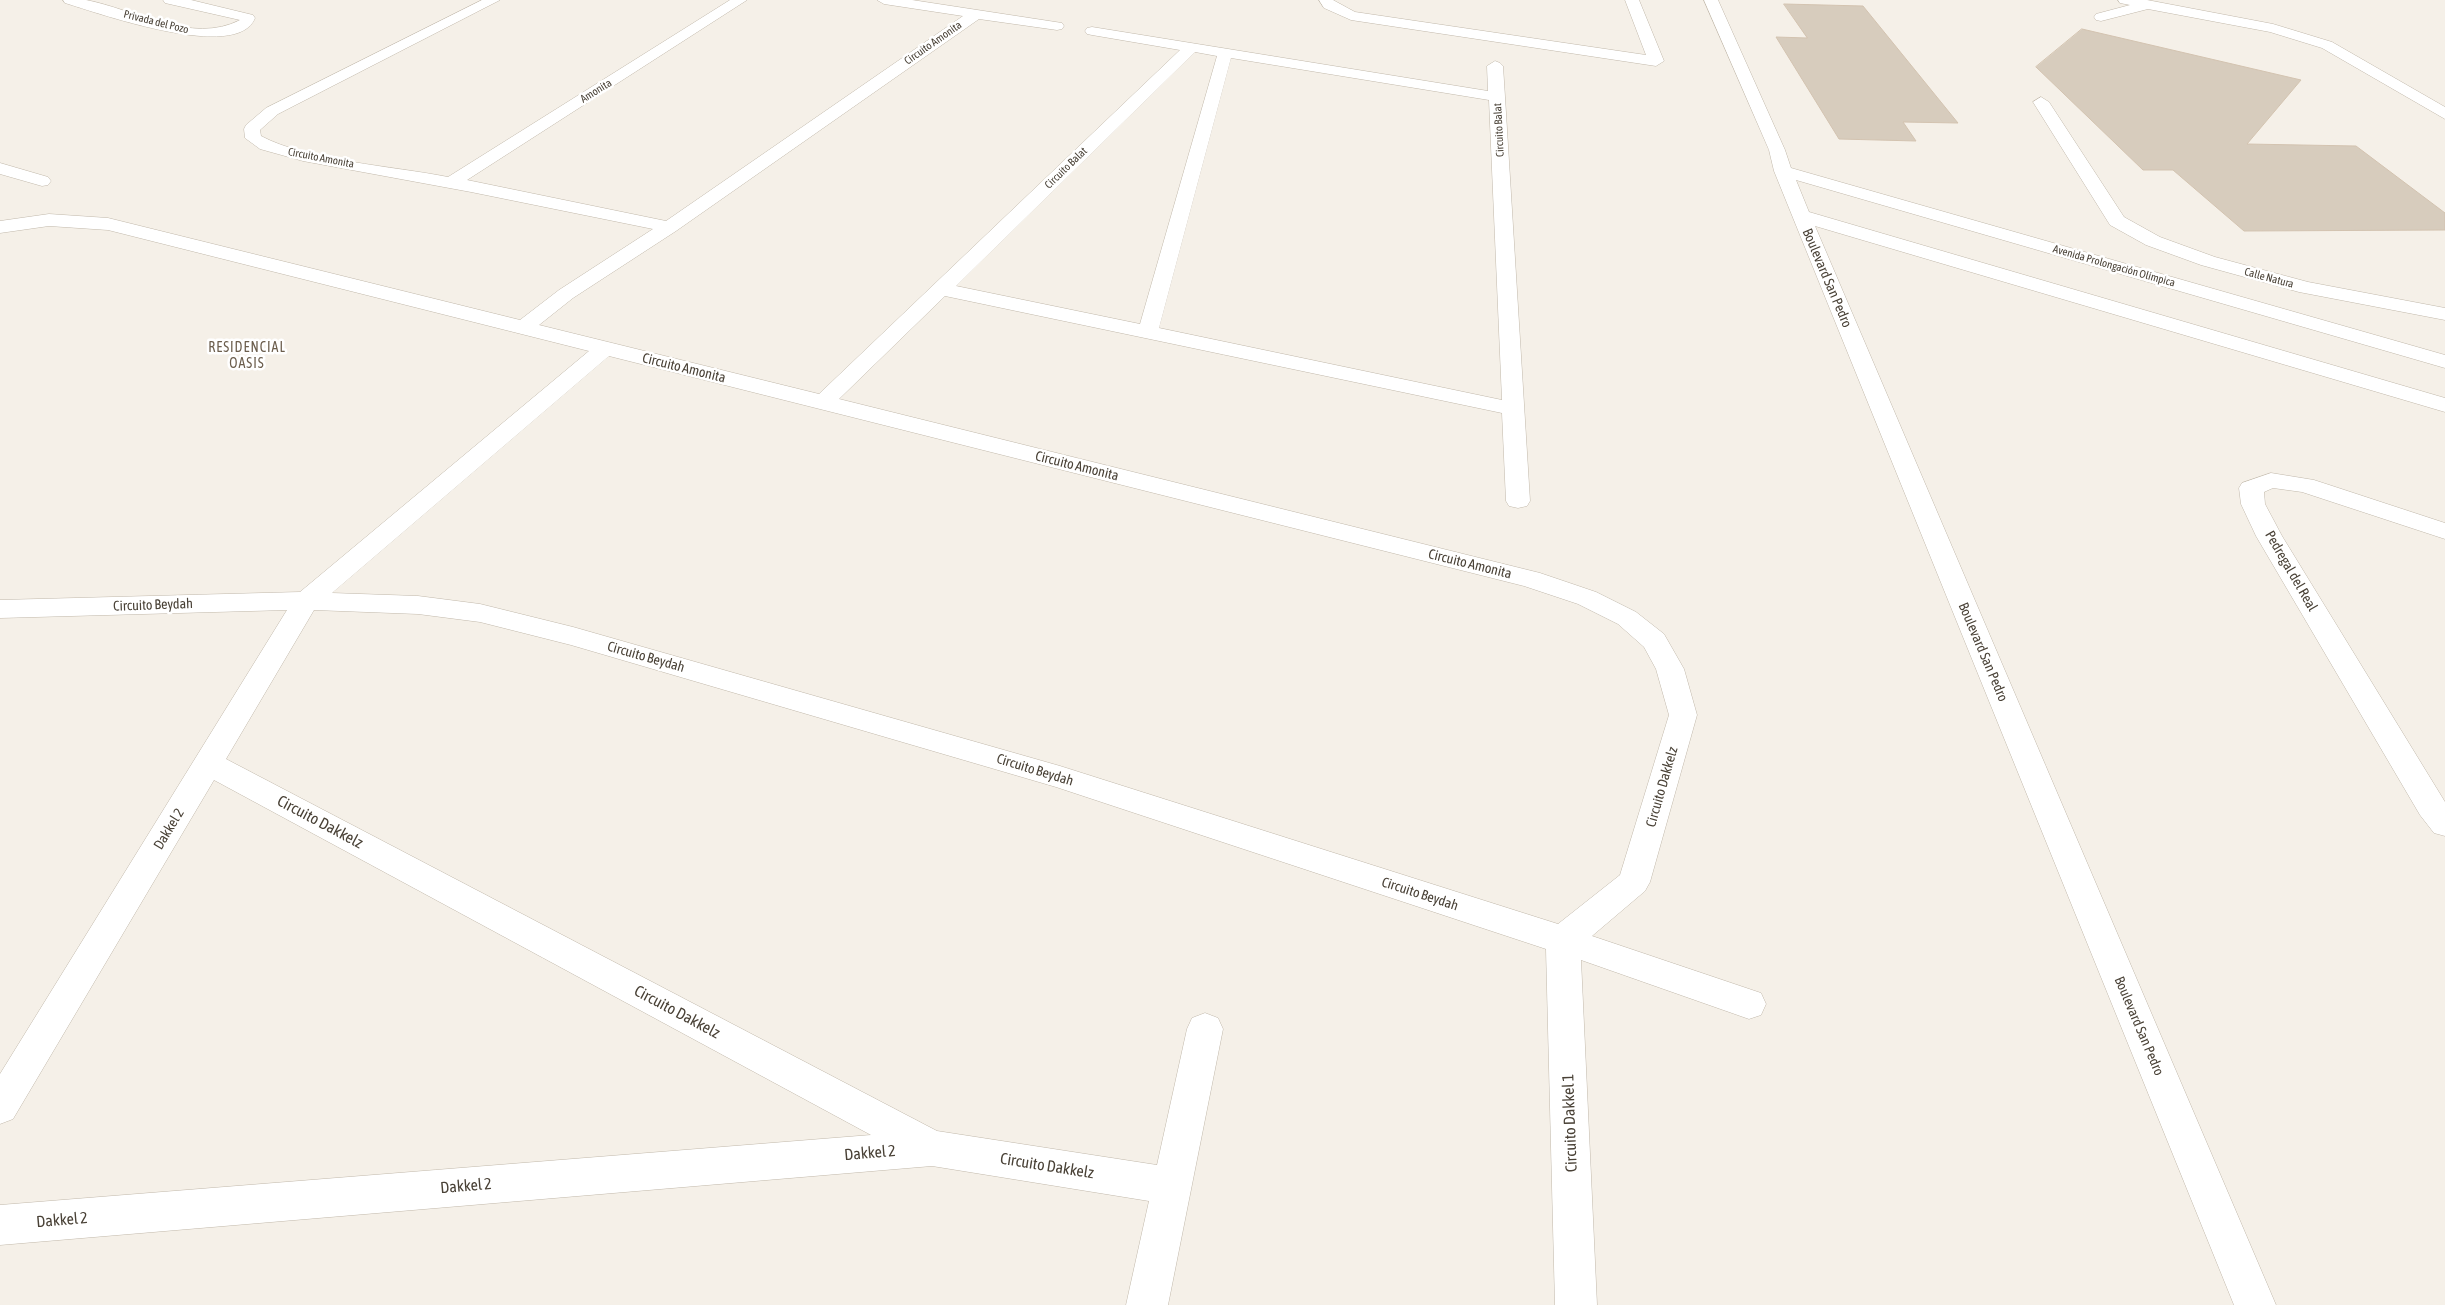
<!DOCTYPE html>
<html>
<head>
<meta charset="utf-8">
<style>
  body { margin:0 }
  canvas { display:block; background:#f5f0e8 }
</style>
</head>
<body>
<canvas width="2445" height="1305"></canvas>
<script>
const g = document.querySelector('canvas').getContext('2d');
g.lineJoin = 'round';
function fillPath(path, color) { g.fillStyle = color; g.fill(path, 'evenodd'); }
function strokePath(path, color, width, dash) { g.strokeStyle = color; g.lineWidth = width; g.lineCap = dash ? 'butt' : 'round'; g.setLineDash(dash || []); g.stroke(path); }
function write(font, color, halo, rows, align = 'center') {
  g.font = font + ' "Asap Condensed",sans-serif'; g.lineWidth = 5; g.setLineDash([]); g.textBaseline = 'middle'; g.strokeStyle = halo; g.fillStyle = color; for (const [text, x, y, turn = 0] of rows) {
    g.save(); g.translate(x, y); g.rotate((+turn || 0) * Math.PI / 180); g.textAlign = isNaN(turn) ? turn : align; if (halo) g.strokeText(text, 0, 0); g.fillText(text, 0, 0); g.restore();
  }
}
const building = new Path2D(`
  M1784,4L1863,6L1958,123L1903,122L1916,141L1839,139L1776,37L1807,38Z
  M2082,29L2301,80L2247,144L2356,146L2445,213V230L2244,231L2173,170H2143L2036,67Z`);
fillPath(building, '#d7ccbd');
strokePath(building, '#d3c3b0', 1);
const lane = new Path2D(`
  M2041,97L2049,102L2124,217L2160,237L2215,257L2308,282L2445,308V320L2299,292L2201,265L2146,245L2110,225L2033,102Z`);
const street = new Path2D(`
  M63,0C71,0 79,0 86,0C134,9 192,45 240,20L165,3L163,0H191L253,15L255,18C238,63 98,13 65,3Z
  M482,0H500L278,114L260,130L261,136C308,161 393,166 448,177L730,0H747L467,180L666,221L963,16L884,4L877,0H912L1062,23L1064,26L1062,29L1057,30L979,19L676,231L573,298L539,325L819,394L1180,50L1092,35L1087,34L1085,31L1087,28L1092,27L1488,91L1487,66L1495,61L1500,63L1503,66L1505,97L1530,501L1527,506L1518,508L1509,506L1506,501L1502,413L945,296L839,399L1540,573L1596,592L1636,612L1664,634L1684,669L1697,715L1650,882L1645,891L1592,936L1761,993L1766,1004L1761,1015L1749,1019L1581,960L1597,1305H1555L1546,949L1056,787L571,645L480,622L418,614L314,610L226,759L937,1131L1157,1165L1187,1029L1192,1018L1205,1013L1218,1018L1223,1029L1168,1305H1126L1149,1201L932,1166L0,1245V1205L871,1135L214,780L13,1119L0,1124V1074L287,610L0,618V600L300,592L589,351L108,230L49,226L0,233V221L49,214L108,218L520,320L559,290L653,229L471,192L303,161L260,149L245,138L244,129L246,125L266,108ZM1195,52L1217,56L1140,324L956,286ZM1231,58L1489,100L1502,400L1159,328ZM609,356L1524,586L1578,604L1618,624L1644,647L1656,669L1669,715L1620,875L1558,924L1060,766L573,627L480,604L418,596L332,593Z
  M1319,0H1333L1355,12L1646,55L1625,0H1639L1664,61L1656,66L1351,20L1324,8Z
  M1704,0H1718L1785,150L1791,168L2445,355V368L1796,180L1809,212L2445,398V412L1815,226L2276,1305H2234L1774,171L1769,150Z
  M2118,0H2147L2273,24L2332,42L2445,107V119L2322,48L2270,32L2148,9L2101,21L2096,20L2094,17L2096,14L2130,5L2120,3Z
  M0,163L48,177L51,181L48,185L42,186L0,174Z
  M2271,473L2314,480L2445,523V539L2302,492L2273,488L2264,492L2265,504L2282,536L2445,802V836L2434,833L2420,815L2256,536L2241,504L2239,488L2242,483Z`);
strokePath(lane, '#c1b8aa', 1);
strokePath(street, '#c1b8aa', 1);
fillPath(lane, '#fff');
fillPath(street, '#fff');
write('11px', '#494136', '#fff', [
  ["Privada del Pozo",156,22,14],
  ["Circuito Amonita",933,43,-35],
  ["Amonita",596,91,-32],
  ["Circuito Balat",1499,130,-93],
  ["Circuito Amonita",321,158,11],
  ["Circuito Balat",1066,168,-44],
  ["Avenida Prolongación Olímpica",2114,266,16],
  ["Calle Natura",2269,278,15]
]);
write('14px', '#494136', '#fff', [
  ["Boulevard San Pedro",1827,278,67],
  ["Circuito Amonita",684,368,14],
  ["Circuito Amonita",1077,466,14],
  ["Circuito Amonita",1470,564,14],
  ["Pedregal del Real",2291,571,60],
  ["Circuito Beydah",153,605,-2],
  ["Boulevard San Pedro",1983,652,67],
  ["Circuito Beydah",646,657,16],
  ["Circuito Beydah",1035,770,17],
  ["Circuito Dakkelz",1662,787,-74],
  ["Dakkel 2",169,829,-59],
  ["Circuito Beydah",1420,894,18],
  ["Boulevard San Pedro",2139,1026,67]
]);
g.letterSpacing = '1px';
write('14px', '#6c5e4d', '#fff', [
  ["RESIDENCIAL",247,348],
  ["OASIS",247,364]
]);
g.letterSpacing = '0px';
write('16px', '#494136', '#fff', [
  ["Circuito Dakkelz",320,822,28],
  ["Circuito Dakkelz",677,1012,28],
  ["Circuito Dakkel 1",1570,1123,-92],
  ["Dakkel 2",870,1153,-5],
  ["Circuito Dakkelz",1047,1166,9],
  ["Dakkel 2",466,1186,-5],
  ["Dakkel 2",62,1220,-5]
]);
</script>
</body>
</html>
